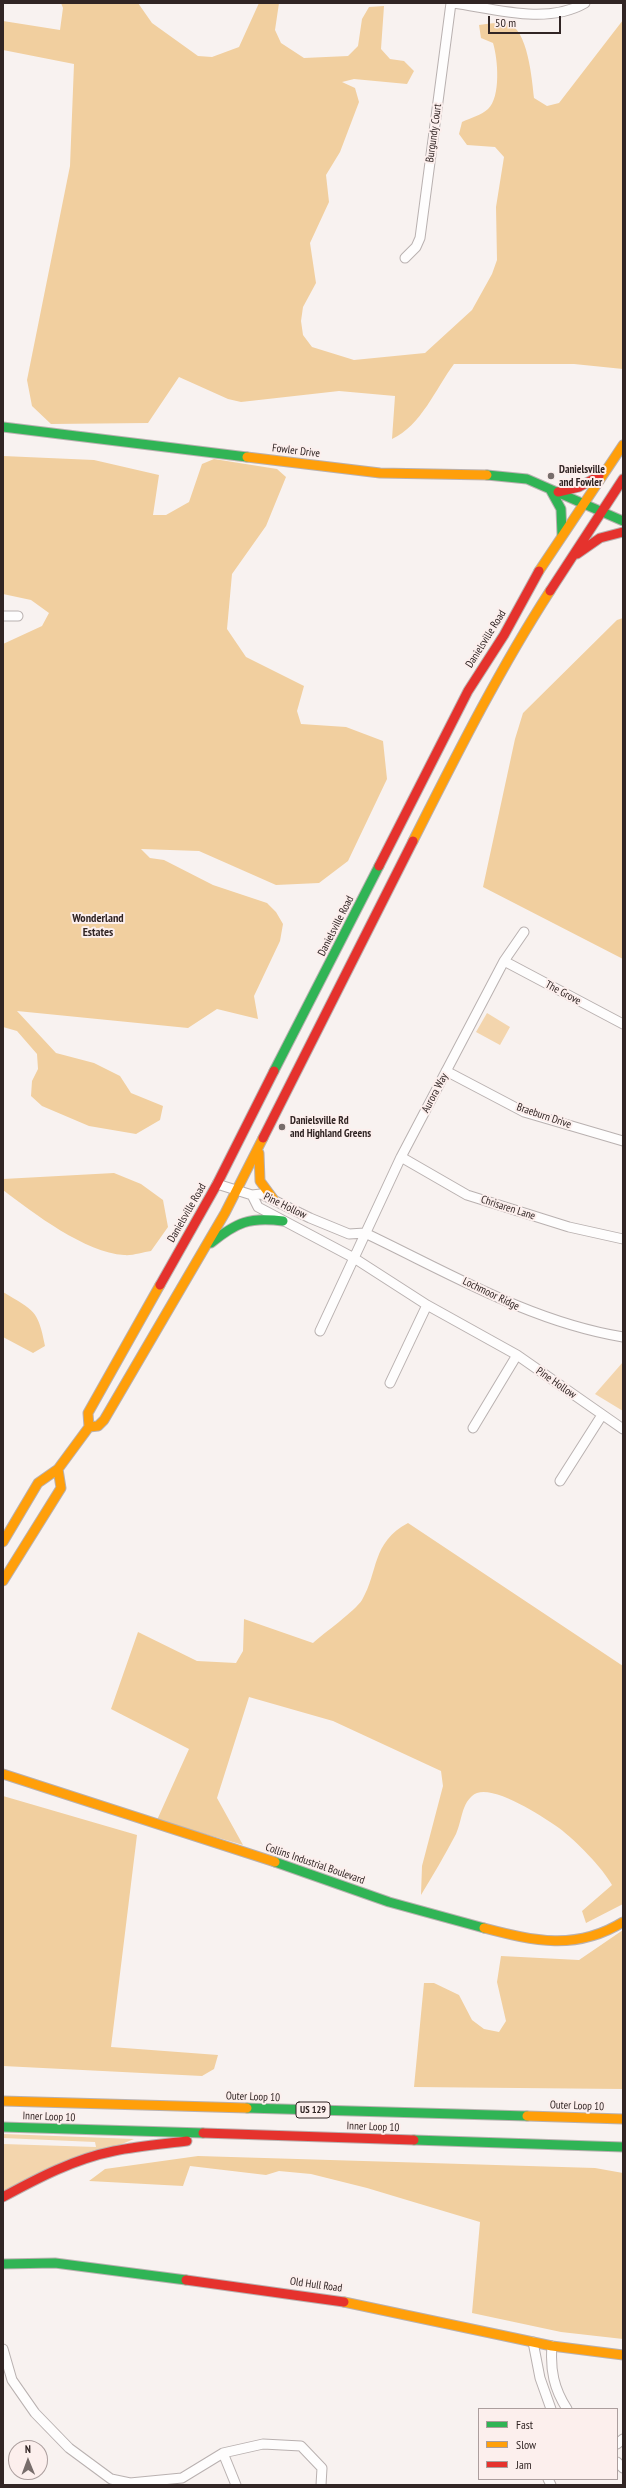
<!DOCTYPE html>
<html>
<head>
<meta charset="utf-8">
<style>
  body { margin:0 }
  #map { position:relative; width:626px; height:2488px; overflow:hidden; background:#f8f2f0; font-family:"PT Sans Narrow",sans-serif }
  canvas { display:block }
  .frame { position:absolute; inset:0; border:4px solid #312524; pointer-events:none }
  .legend { position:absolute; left:478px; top:2408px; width:140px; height:72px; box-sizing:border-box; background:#fcefed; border:1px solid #ab9e9d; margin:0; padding:5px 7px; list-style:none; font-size:12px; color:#312524 }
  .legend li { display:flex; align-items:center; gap:8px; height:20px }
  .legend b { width:20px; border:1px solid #ab9e9d }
  .north { position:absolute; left:8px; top:2440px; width:40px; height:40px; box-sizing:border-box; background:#fcefed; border:1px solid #ab9e9d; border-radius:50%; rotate:359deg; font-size:11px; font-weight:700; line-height:16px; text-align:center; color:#312524 }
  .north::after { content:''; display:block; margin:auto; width:14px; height:18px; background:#776d6b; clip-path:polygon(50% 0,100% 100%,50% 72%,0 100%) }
  .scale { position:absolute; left:488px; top:16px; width:73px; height:18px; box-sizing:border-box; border:2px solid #312524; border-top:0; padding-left:5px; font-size:12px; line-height:14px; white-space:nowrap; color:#312524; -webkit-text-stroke:3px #fcefed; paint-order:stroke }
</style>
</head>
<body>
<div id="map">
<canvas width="626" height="2488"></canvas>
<div class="frame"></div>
<ul class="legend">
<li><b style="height:5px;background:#30b455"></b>Fast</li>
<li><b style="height:5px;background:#ff9f0a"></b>Slow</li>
<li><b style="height:5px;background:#e5322d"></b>Jam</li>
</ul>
<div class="north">N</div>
<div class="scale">50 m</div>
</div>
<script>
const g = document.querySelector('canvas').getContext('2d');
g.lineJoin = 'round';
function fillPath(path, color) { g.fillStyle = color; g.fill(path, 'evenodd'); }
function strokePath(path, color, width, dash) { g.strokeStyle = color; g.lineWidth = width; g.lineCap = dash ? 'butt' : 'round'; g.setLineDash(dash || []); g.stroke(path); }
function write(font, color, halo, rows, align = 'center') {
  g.font = font + ' "PT Sans Narrow",sans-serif'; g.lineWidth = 4; g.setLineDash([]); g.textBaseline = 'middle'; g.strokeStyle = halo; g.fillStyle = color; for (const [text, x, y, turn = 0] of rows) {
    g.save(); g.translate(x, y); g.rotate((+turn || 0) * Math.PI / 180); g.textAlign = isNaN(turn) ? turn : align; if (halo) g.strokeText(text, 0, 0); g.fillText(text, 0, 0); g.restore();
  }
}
fillPath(new Path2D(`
  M487,1013L510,1027L500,1045L476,1032Z
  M623,1362V1411L595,1394Z
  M3,2134L134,2139L3,2193V2144L96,2147L95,2142L3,2138Z`), '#f3d5ad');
fillPath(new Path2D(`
  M61,3H138L152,23L198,56L212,57L239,47L259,3H279L275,30L281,43L304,58L348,56L358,46L362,19L369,7L384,6L381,49L390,59L404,61L414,71L407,84L354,79L342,82L355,88L359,102L340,152L326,175L329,202L310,243L316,283L303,307L301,321L303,335L312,347L354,360L425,353L472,310L492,274L497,260L496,207L504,157L495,147L467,145L459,134L462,122C470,118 482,115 488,109C501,97 498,59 493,43L481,38L479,25C487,24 499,22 507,23C528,28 532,80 534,98L547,106L559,103L623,20V369L574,364H454C436,388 421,426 392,439L395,396L339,391L241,402L228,399L179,377L148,423L51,424L32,406L27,380L70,166L74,64L3,50V21L60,30L63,8Z
  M3,456L94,460L159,475L153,515H166L189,502L202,464L214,459L277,469L286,477L266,526L232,574L227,629L246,657L304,686L297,711L301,724L346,727L383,741L387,779L348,861L319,883L276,885L199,851L141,849L150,858L164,860L213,885L267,903L276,912L283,924L280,941L254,996L258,1019L217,1009L188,1028L17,1011L56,1053L94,1063L120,1076L131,1093L163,1106L160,1120L136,1134L89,1126L42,1106L31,1096L32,1081L38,1069L37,1054L17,1031L3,1027V644L42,626L49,613L31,600L3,594Z
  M623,618V959L483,887L515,739L523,713L617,620Z
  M114,1173L141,1184L163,1200L168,1227L151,1251C143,1252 132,1256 124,1255C86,1253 33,1213 3,1190V1179Z
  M3,1292C34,1311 38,1309 45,1346L33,1353L3,1337Z
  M408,1523L623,1666V1904L586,1923L582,1911L612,1885C602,1867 576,1841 559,1828C543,1817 488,1780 472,1796C461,1806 462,1821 456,1834C445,1855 433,1875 421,1895L422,1866L443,1786L441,1771L333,1721L249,1697L217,1798L243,1845L157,1820L189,1749L111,1709L138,1632L197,1661L236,1663L243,1651L244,1619L313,1643C324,1633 355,1611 362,1600C379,1571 371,1543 408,1523Z
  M3,1796L137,1835L111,2047L218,2055L214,2069L202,2076L3,2066Z
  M623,1930V2089L414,2087L424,1983H434L459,1995L472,2020L484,2029L499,2032L506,2021L497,1982L501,1956L579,1960Z
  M198,2156L595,2168L623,2173V2339L561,2332L472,2313L480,2222L367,2188L311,2174L279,2171L266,2175L190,2166L183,2186L89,2181L105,2169Z`), '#f1cf9f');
const street = new Path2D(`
  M454,3C495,9 547,25 585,3
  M405,258L416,247L420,238L451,3
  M3,616H18
  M504,961L623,1024
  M446,1071L524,1112L623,1141
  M401,1157L467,1195L569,1227L623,1239
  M217,1184L252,1195L261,1194L310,1218L349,1234L365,1233C449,1273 531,1322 623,1337
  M252,1195L258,1207L354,1258L427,1305L517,1355L623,1429
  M320,1331L401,1157L504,961L524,932
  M390,1383L427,1305
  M473,1428L517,1355
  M560,1481L602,1415
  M533,2342L540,2378L551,2409
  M552,2346C550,2370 554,2389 567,2409
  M3,2349L12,2380L35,2413L69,2448L111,2479L130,2483L182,2478L223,2453L263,2444L301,2446L322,2468L321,2485
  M617,2444L623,2439
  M223,2453L236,2485
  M617,2462L623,2468
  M548,2479L551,2485`);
const fast = new Path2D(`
  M3,427L247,457
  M487,475L527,479L623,521
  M550,489L561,509L562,535
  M274,1071L379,866
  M211,1243C237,1222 249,1217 283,1221
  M275,1862L389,1902L484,1928
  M247,2108L527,2116
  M3,2127L203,2133
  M414,2140L623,2147
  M3,2264L55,2263L186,2280`);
const slow = new Path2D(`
  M247,457L380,473L487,475
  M539,571L623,445
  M413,841C456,756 499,670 550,591
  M259,1153L260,1181L274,1200
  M89,1427L98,1426L104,1420L225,1213L263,1138
  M3,1542L38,1483L58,1469L89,1427L88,1413L160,1285
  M3,1581L61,1488L58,1469
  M3,1774L275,1862
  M484,1928C534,1941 576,1951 623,1922
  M3,2101L247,2108
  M527,2116L623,2119
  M344,2302L552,2346L623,2355`);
const jam = new Path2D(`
  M558,492L579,487L599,476
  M577,554L600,538L623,532
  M550,591L623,479
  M379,866L468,691L504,635L539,571
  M263,1138L413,841
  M160,1285L217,1184L274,1071
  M203,2133L414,2140
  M3,2197C38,2178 74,2159 114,2151C138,2146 163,2144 187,2141
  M186,2280L344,2302`);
strokePath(street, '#b9b1b0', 11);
strokePath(fast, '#b9b1b0', 11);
strokePath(slow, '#b9b1b0', 11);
strokePath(jam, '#b9b1b0', 11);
strokePath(street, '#fefdfd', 9);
strokePath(fast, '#30b455', 9);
strokePath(slow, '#ff9f0a', 9);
strokePath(jam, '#e5322d', 9);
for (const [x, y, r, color] of [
  [551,476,4,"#776d6b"],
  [282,1127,4,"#776d6b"]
]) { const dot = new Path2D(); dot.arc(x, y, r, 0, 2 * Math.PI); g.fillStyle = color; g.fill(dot); strokePath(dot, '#fcefed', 1.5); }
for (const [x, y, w] of [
  [313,2110,34]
]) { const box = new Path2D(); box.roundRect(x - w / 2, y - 8, w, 16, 3); g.fillStyle = '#fcefed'; g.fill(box); strokePath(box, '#312524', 1); }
write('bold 10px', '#312524', null, [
  ["US 129",313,2110]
]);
write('11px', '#312524', '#fcefed', [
  ["Burgundy Court",434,133,-82],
  ["Fowler Drive",296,451,7],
  ["Danielsville Road",486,639,-58],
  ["Danielsville Road",336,926,-63],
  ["The Grove",563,993,28],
  ["Aurora Way",435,1093,-62],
  ["Braeburn Drive",544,1116,19],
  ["Pine Hollow",285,1206,26],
  ["Chrisaren Lane",508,1208,18],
  ["Danielsville Road",187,1213,-60],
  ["Lochmoor Ridge",491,1294,26],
  ["Pine Hollow",556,1383,35],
  ["Collins Industrial Boulevard",315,1864,19],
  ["Outer Loop 10",253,2097,2],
  ["Outer Loop 10",577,2106,2],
  ["Inner Loop 10",49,2117,2],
  ["Inner Loop 10",373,2127,2],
  ["Old Hull Road",316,2285,8]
]);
write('bold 11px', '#312524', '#fcefed', [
  ["Danielsville",559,470],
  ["and Fowler",559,483],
  ["Danielsville Rd",290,1121],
  ["and Highland Greens",290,1134]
], 'left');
write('bold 12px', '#312524', '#fcefed', [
  ["Wonderland",98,919],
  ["Estates",98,933]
]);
</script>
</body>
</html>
